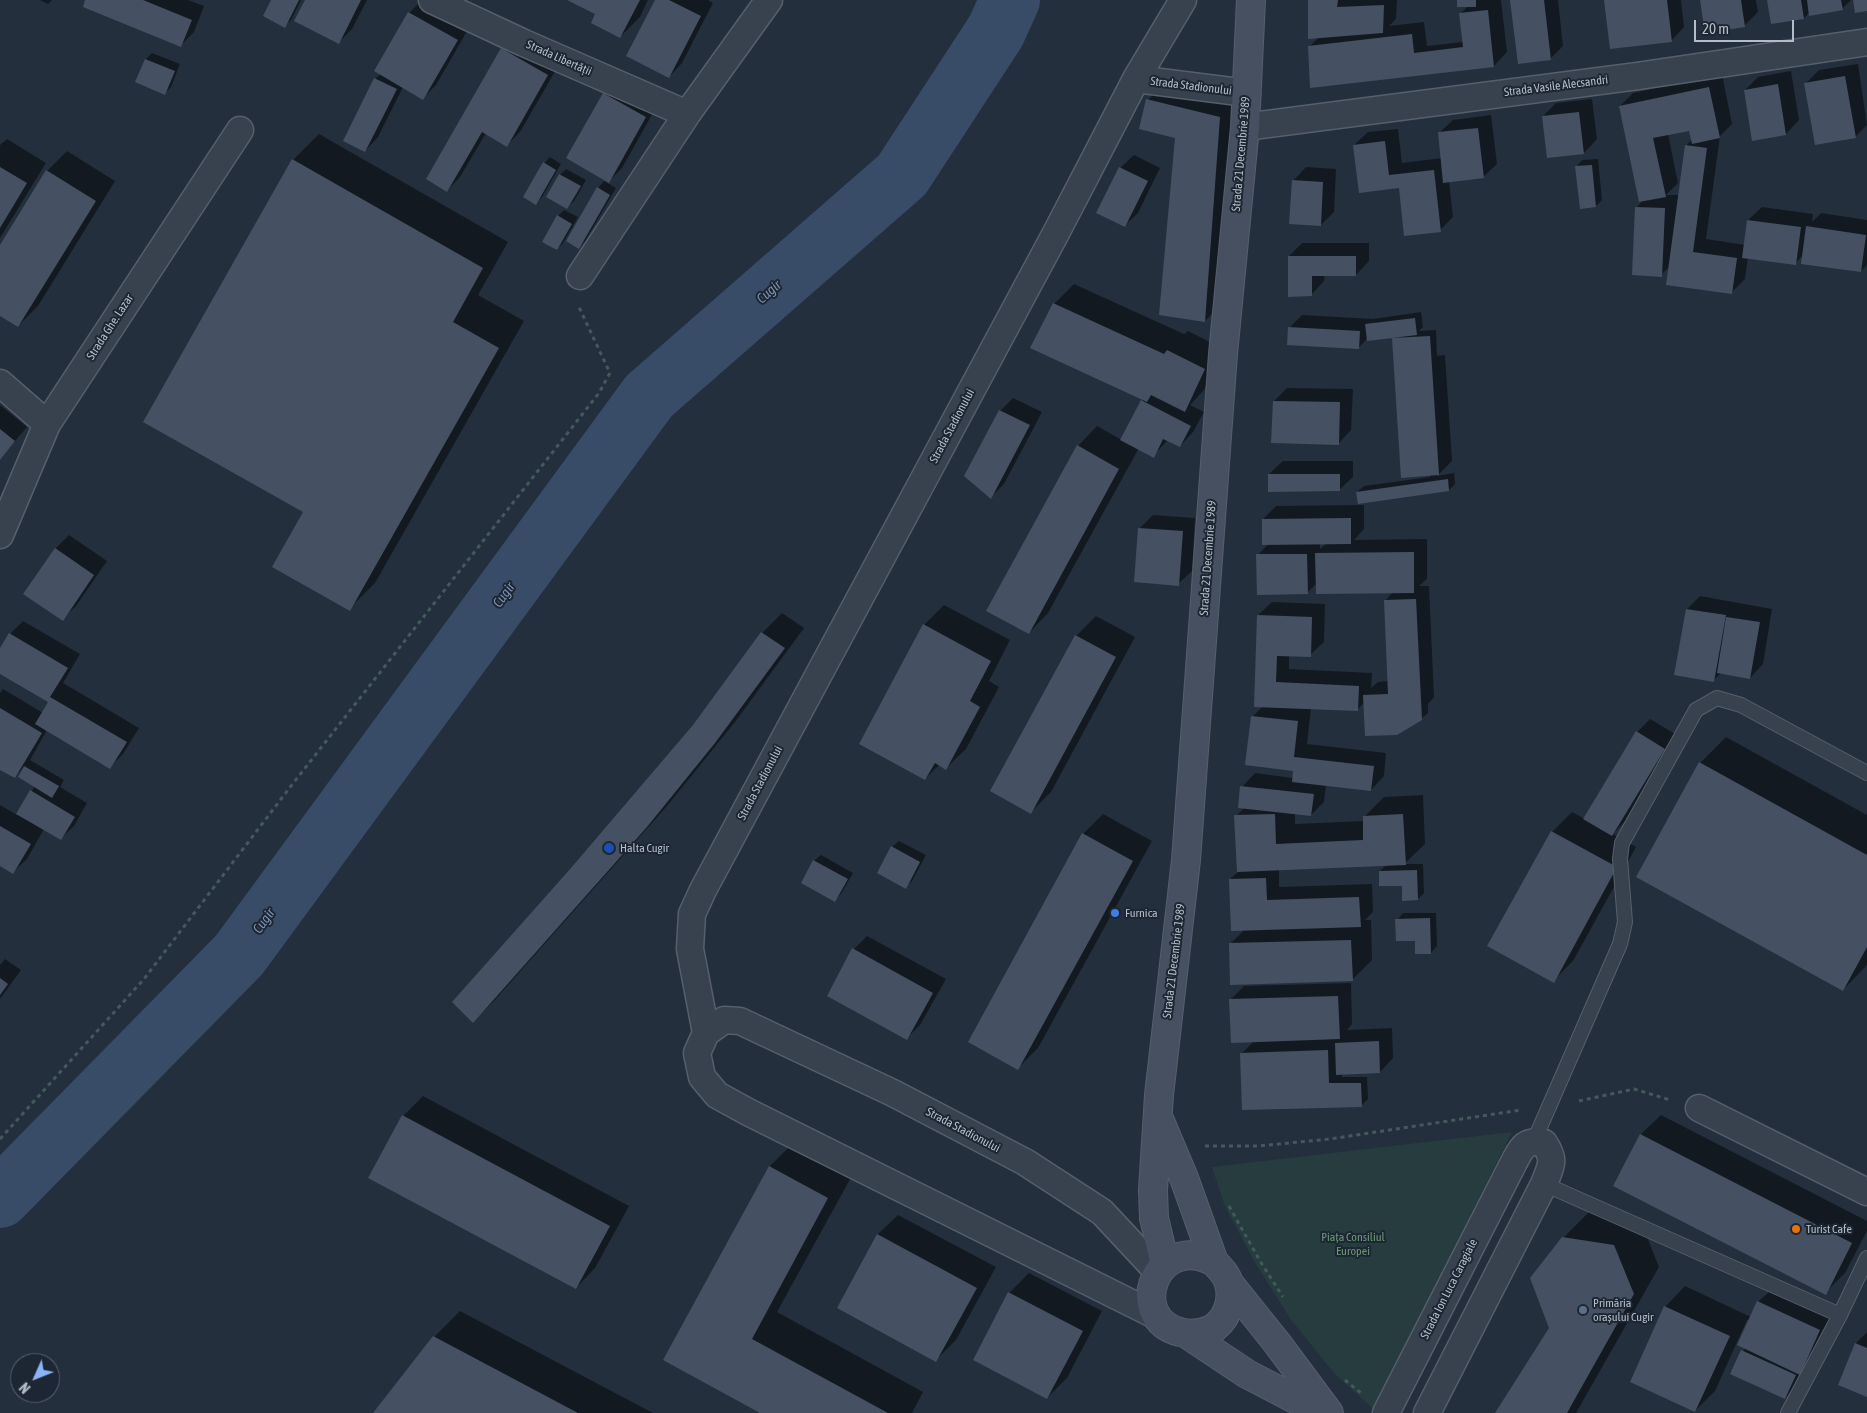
<!DOCTYPE html>
<html>
<head>
<meta charset="utf-8">
<style>
  body { margin:0 }
  #map { position:relative; width:1867px; height:1413px; overflow:hidden; background:#242f3e; font-family:"Asap Condensed",sans-serif }
  canvas { display:block }
  .north { position:absolute; left:10px; top:1353px; width:50px; height:50px; box-sizing:border-box; background:#1d2633; border:1px solid #59626f; border-radius:50%; rotate:226deg; font-size:14px; font-weight:700; line-height:20px; text-align:center; color:#b4bcc9 }
  .north::after { content:''; display:block; margin:auto; width:18px; height:22px; background:#8ab4f8; clip-path:polygon(50% 0,100% 100%,50% 72%,0 100%) }
  .scale { position:absolute; left:1694px; top:20px; width:100px; height:22px; box-sizing:border-box; border:2px solid #b4bcc9; border-top:0; padding-left:6px; font-size:15px; line-height:18px; white-space:nowrap; color:#b4bcc9; -webkit-text-stroke:4px #1d2633; paint-order:stroke }
</style>
</head>
<body>
<div id="map">
<canvas width="1867" height="1413"></canvas>
<div class="north">N</div>
<div class="scale">20 m</div>
</div>
<script>
const g = document.querySelector('canvas').getContext('2d');
g.lineJoin = 'round';
function fillPath(path, color) { g.fillStyle = color; g.fill(path, 'evenodd'); }
function strokePath(path, color, width, dash) { g.strokeStyle = color; g.lineWidth = width; g.lineCap = dash ? 'butt' : 'round'; g.setLineDash(dash || []); g.stroke(path); }
function write(font, color, halo, rows, align = 'center') {
  g.font = font + ' "Asap Condensed",sans-serif'; g.lineWidth = 4; g.setLineDash([]); g.textBaseline = 'middle'; g.strokeStyle = halo; g.fillStyle = color; for (const [text, x, y, turn = 0] of rows) {
    g.save(); g.translate(x, y); g.rotate((+turn || 0) * Math.PI / 180); g.textAlign = isNaN(turn) ? turn : align; if (halo) g.strokeText(text, 0, 0); g.fillText(text, 0, 0); g.restore();
  }
}
fillPath(new Path2D(`
  M1512,1132L1374,1410L1334,1373L1291,1320L1254,1261L1225,1206L1212,1167Z`), '#263c3f');
fillPath(new Path2D(`
  M40,0H52L48,4Z
  M87,0H188L204,6L194,32L180,46Z
  M273,0H301L291,20L284,26Z
  M306,0H367L352,29L339,42Z
  M422,0L470,26L436,85L423,98L403,87L378,137L365,151L375,79L381,74L376,71L409,13Z
  M570,0H648L640,17L620,37L597,14Z
  M656,0H708L713,3L682,63L669,77Z
  M1311,0H1397L1396,19L1389,26L1424,22L1427,46L1463,42L1460,14L1468,6L1458,0H1501L1507,52L1494,66L1309,47L1319,37Z
  M1511,0H1558L1563,46L1550,59Z
  M1606,0H1681L1684,27L1671,41Z
  M1701,0H1756L1758,12L1745,25L1706,32Z
  M1768,0H1851L1842,9L1810,12L1804,18Z
  M515,35L561,61L520,132L507,145L486,133L460,177L447,191L427,179L502,48Z
  M152,53L180,64L171,87L165,93L146,59Z
  M1858,64L1867,125L1855,137L1805,84L1819,70Z
  M1791,71L1799,120L1786,134L1753,139L1745,90L1758,77Z
  M1722,74L1732,124L1720,136L1706,239L1745,245L1748,220L1762,207L1813,214L1812,222L1821,213L1867,220V265L1861,271L1803,255L1795,264L1748,257L1745,279L1732,292L1670,266L1661,275L1637,207L1643,200L1620,106L1633,93ZM1690,129L1692,139L1686,146L1680,195H1666L1678,183L1668,134Z
  M618,80L658,104L622,168L609,181L568,158L604,94Z
  M1167,80L1240,97L1225,301L1205,321L1176,137L1148,100Z
  M1592,99L1597,139L1584,153L1543,116L1556,103Z
  M1491,115L1497,164L1483,177L1449,181L1453,217L1440,230L1400,187L1354,145L1368,132L1398,129L1402,163L1442,158L1439,133L1453,120Z
  M319,134L508,242L478,295L524,321L375,583L349,609L305,512L293,160Z
  M7,139L46,163L0,238V145Z
  M67,151L115,181L38,306L18,326L0,315V248L47,171Z
  M1134,155L1160,168L1138,213L1124,226L1120,168Z
  M550,157L561,164L542,197L536,203L544,163Z
  M1598,159L1602,200L1596,206L1576,167L1582,160Z
  M1306,167L1336,169L1334,212L1321,225L1293,181Z
  M566,169L586,180L574,201L567,207L560,175Z
  M604,181L616,188L585,241L579,247L598,188Z
  M564,210L578,217L563,243L557,249L558,216Z
  M1302,243H1369V261L1356,275L1325,274L1324,281L1311,295L1289,256Z
  M1074,284L1184,334L1188,331L1224,349L1204,390L1190,405L1204,412L1193,432L1180,446L1168,440L1153,456L1139,448L1048,613L1029,633L1078,446L1097,426L1122,440L1143,399L1054,304Z
  M1421,312L1423,327L1419,331L1436,330L1437,356L1445,355L1452,461L1437,476L1454,473L1455,484L1449,490L1357,492L1364,486L1430,477V475L1402,476L1393,337L1368,338L1358,348L1289,328L1302,315L1373,319Z
  M1287,388L1353,389L1351,430L1338,444L1274,401Z
  M1013,398L1042,412L1004,484L991,497L1000,411Z
  M0,405L27,427L0,459Z
  M1283,461H1353V477L1339,490L1269,474Z
  M1364,505V529L1354,540L1427,539V579L1419,586H1429L1434,697L1428,704V713L1421,719L1365,702L1357,710L1311,708L1307,744L1386,753L1384,776L1371,790L1326,785L1324,802L1311,815L1295,813V824L1364,821V817L1384,797L1423,795L1425,844L1404,864H1423L1424,893L1418,899L1403,885L1380,871L1387,864L1279,869V887L1372,884L1373,912L1365,920H1371L1372,960L1352,980L1230,944L1245,929L1230,879L1238,872L1236,816L1244,808L1242,787L1255,773L1293,778L1294,770L1252,717L1263,706L1258,615L1272,602L1325,604L1324,642L1310,655H1289V669L1372,673L1371,688L1378,682L1388,681L1385,601L1393,592L1317,583L1307,593L1258,555L1269,543L1263,519L1276,506ZM1320,543H1327L1320,549Z
  M1153,515L1195,518L1192,571L1178,584L1140,528Z
  M69,535L107,561L76,606L62,619L25,593L56,548Z
  M1700,596L1772,609L1763,664L1750,678L1721,673L1714,680L1676,674L1687,609Z
  M944,605L1010,640L989,681L999,687L966,749L946,768L939,765L925,779L924,625Z
  M782,613L804,628L735,722L667,806L493,1002L473,1022L572,868L694,725L762,633Z
  M1096,616L1135,637L1051,792L1031,812L1076,636Z
  M23,621L80,654L63,683L139,728L123,754L110,767L47,730L30,760L64,780L60,787L87,803L74,826L60,839L44,829L27,859L13,872L0,864V805L17,815L35,786L23,768L15,777L0,768V693L3,689L43,713L49,702L0,673V650L10,634Z
  M1650,719L1677,735L1625,821L1613,834L1636,847L1573,961L1553,981L1489,946L1552,832L1572,812L1585,819L1637,732Z
  M1726,737L1867,815V965L1843,990L1700,763Z
  M1103,814L1152,841L1038,1048L1018,1068L1083,834Z
  M899,841L926,855L912,881L905,887L892,847Z
  M821,855L853,873L841,894L835,900L814,861Z
  M1403,913H1436L1437,946L1431,953L1397,920Z
  M867,936L946,979L920,1025L907,1038L854,949Z
  M5,959L21,970L0,999V965Z
  M1351,983L1352,1024L1347,1030L1392,1028L1393,1058L1380,1072L1342,1073V1077H1367L1368,1099L1361,1106L1242,1053L1254,1041L1231,999L1244,986Z
  M423,1096L629,1206L595,1268L576,1288L403,1116Z
  M1661,1115L1867,1221V1231L1845,1273L1825,1293L1641,1134Z
  M796,1140L854,1172L777,1312L923,1392L912,1413H763L665,1359L770,1166Z
  M1589,1212L1640,1219L1659,1267L1576,1413H1496L1551,1328L1563,1238Z
  M898,1215L996,1267L956,1340L936,1360L839,1308L878,1234Z
  M1029,1273L1102,1311L1067,1378L1047,1398L1009,1293Z
  M1685,1286L1751,1317L1758,1302L1772,1289L1833,1316L1798,1384L1785,1398L1732,1374L1745,1348L1750,1321L1747,1320L1715,1391L1695,1411L1631,1381L1666,1306Z
  M460,1311L653,1413H374L434,1337Z
  M1867,1332V1396L1856,1343Z`), '#0007');
strokePath(new Path2D(`
  M0,1198L239,955L649,396L902,175L996,31L1010,0`), '#394c67', 60);
fillPath(new Path2D(`
  M85,0H143L192,20L181,47L83,7Z
  M271,0H299L285,28L263,16Z
  M305,0H361L339,44L294,21Z
  M567,0H640L620,38L591,23L595,14Z
  M655,0H669L701,16L669,78L626,56Z
  M1308,0H1338L1337,7L1384,5L1383,33L1308,39Z
  M1457,0H1476V7H1457Z
  M1510,0H1544L1551,60L1518,64Z
  M1604,0H1667L1672,42L1610,49Z
  M1700,0H1741L1745,27L1705,33Z
  M1767,0H1801L1804,19L1771,24Z
  M1807,0H1841L1843,10L1809,16Z
  M1853,0H1867V11L1855,13Z
  M1488,10L1494,67L1310,88L1308,46L1412,34L1414,53L1463,47L1459,13Z
  M408,12L458,40L423,100L374,71Z
  M501,48L548,75L507,147L482,132L447,192L426,179Z
  M145,59L175,71L165,95L135,82Z
  M1845,76L1856,138L1815,145L1804,83Z
  M374,78L397,89L365,152L343,141Z
  M1778,84L1786,135L1752,141L1744,90Z
  M1709,87L1720,138L1692,144L1689,131L1653,138L1666,197L1639,202L1619,106Z
  M603,93L646,117L609,183L566,158Z
  M1146,99L1220,117L1205,322L1159,315L1175,138L1139,129Z
  M1579,112L1584,154L1547,158L1542,116Z
  M1478,128L1484,178L1443,183L1438,132Z
  M1385,141L1389,175L1434,170L1441,232L1404,236L1399,188L1359,193L1353,145Z
  M1685,145L1707,148L1693,252L1737,258L1732,294L1666,285Z
  M292,159L483,268L453,322L499,348L350,611L272,567L303,512L143,422Z
  M543,162L556,170L536,205L523,197Z
  M1592,165L1596,207L1580,209L1575,166Z
  M0,167L27,183L0,228Z
  M1119,167L1148,181L1125,227L1096,213Z
  M46,170L96,201L18,327L0,316V245Z
  M559,174L581,186L567,209L546,197Z
  M1292,180L1323,182L1321,226L1289,224Z
  M597,187L610,195L579,249L566,241Z
  M1635,207L1665,208L1662,277L1632,275Z
  M557,215L572,224L557,250L542,242Z
  M1747,220L1801,227L1796,265L1742,258Z
  M1806,226L1866,235L1861,272L1801,264Z
  M1288,256H1356V276H1312V296L1288,297Z
  M1053,303L1164,354L1167,350L1205,369L1185,412L1151,395L1147,402L1030,348Z
  M1415,318L1417,335L1367,341L1365,324Z
  M1288,327L1360,331L1359,349L1287,345Z
  M1430,336L1439,475L1401,478L1392,338Z
  M1141,400L1191,426L1180,447L1163,439L1154,458L1120,440Z
  M1273,401L1340,402L1339,445L1271,443Z
  M999,410L1030,425L991,499L964,476Z
  M0,429L15,441L0,460Z
  M1077,445L1119,469L1029,634L986,611Z
  M1268,474H1340V491L1268,492Z
  M1448,479L1449,491L1358,504L1356,492Z
  M1351,518V544L1262,545V519Z
  M1138,528L1183,531L1179,586L1134,582Z
  M55,548L94,575L63,621L23,594Z
  M1414,552V593L1316,594L1315,553Z
  M1256,554H1307L1308,594L1257,595Z
  M1416,599L1422,720L1397,735L1365,736L1363,695L1388,694L1384,600Z
  M1686,609L1726,615L1714,682L1674,675Z
  M1257,615L1312,617L1311,657L1277,656L1276,682L1359,686L1358,711L1254,707Z
  M1726,617L1760,622L1750,679L1717,673Z
  M923,624L991,661L970,701L980,707L946,770L935,763L925,780L859,744Z
  M761,632L785,648L715,743L647,827L473,1023L452,1002L571,868L693,725Z
  M9,633L68,668L50,697L127,742L110,769L35,724L48,702L0,674V648Z
  M1075,635L1116,657L1031,814L990,791Z
  M0,708L42,733L15,778L0,770Z
  M1251,716L1298,721L1294,757L1374,766L1371,791L1292,782L1293,771L1245,765Z
  M1636,731L1665,749L1612,836L1583,819Z
  M1699,762L1867,855V947L1843,991L1636,877Z
  M24,766L59,786L52,798L18,777Z
  M1240,786L1314,794L1311,816L1238,808Z
  M30,790L75,817L61,840L16,814Z
  M1275,814L1276,844L1363,840V816L1403,814L1406,865L1237,872L1234,815Z
  M0,826L31,844L13,874L0,866Z
  M1551,831L1617,867L1554,983L1487,946Z
  M1082,833L1133,861L1018,1070L968,1042Z
  M891,846L920,862L906,889L877,873Z
  M813,860L848,879L835,902L801,883Z
  M1417,870L1418,900L1402,901V886H1379V871Z
  M1266,878L1267,900L1359,897L1361,927L1231,931L1229,879Z
  M1430,918L1431,954H1415V941H1396L1395,919Z
  M1351,940L1353,981L1230,985L1229,943Z
  M852,948L933,993L907,1040L827,996Z
  M0,978L8,984L0,995Z
  M1338,996L1340,1039L1231,1043L1229,999Z
  M1379,1041L1380,1073L1336,1075L1335,1043Z
  M1328,1050L1329,1083H1361L1362,1107L1242,1110L1240,1053Z
  M402,1115L610,1226L576,1289L368,1178Z
  M1640,1134L1852,1243L1826,1295L1613,1186Z
  M769,1166L828,1198L752,1339L888,1413H760L663,1360Z
  M877,1234L977,1288L936,1362L837,1308Z
  M1562,1237L1614,1245L1634,1294L1567,1413H1495L1549,1328L1530,1278Z
  M1008,1292L1083,1331L1047,1399L973,1360Z
  M1757,1301L1820,1330L1800,1375L1737,1345Z
  M1664,1306L1730,1336L1695,1412L1630,1382Z
  M433,1336L578,1413H373Z
  M1855,1343L1867,1348V1397L1838,1385Z
  M1741,1350L1796,1375L1785,1399L1730,1374Z`), '#455162');
const service = new Path2D(`
  M1534,1141L1620,944L1625,922L1620,859L1622,843L1696,710L1717,698L1741,705L1867,773
  M1544,1184L1840,1315
  M1788,1413L1840,1315L1867,1258`);
const minor = new Path2D(`
  M432,0L524,43L687,114
  M1136,79L1247,93
  M1245,127L1638,76L1867,42
  M580,276L687,114L769,0
  M0,383L47,424
  M0,535L47,424L240,130
  M706,1033L690,949L692,914L703,890L1056,233L1136,79L1183,0
  M706,1033L697,1053L702,1077L717,1095L748,1112L1157,1316
  M706,1033L724,1020L740,1021L893,1093L1025,1162L1102,1212L1158,1272
  M1699,1108L1867,1192
  M1386,1413L1513,1164C1521,1149 1524,1139 1544,1143C1556,1161 1551,1165 1544,1184L1427,1413`);
const secondary = new Path2D(`
  M1160,1121L1184,1178L1214,1262C1220,1268 1227,1275 1229,1284C1234,1301 1226,1322 1210,1330C1200,1334 1190,1335 1180,1332C1125,1318 1156,1231 1214,1262
  M1165,1264L1154,1218L1153,1190L1159,1095L1186,860L1223,354L1245,127L1251,0
  M1229,1283L1277,1343L1329,1413
  M1187,1334L1247,1374L1322,1413`);
strokePath(service, '#565f6c', 16);
strokePath(minor, '#565f6c', 29);
strokePath(secondary, '#565f6c', 30);
strokePath(new Path2D(`
  M1579,1101L1634,1089L1670,1100
  M0,1139L144,979L291,786L599,393L610,373L578,305
  M1205,1146H1258L1330,1139L1521,1110
  M1229,1206L1260,1261L1283,1297
  M1345,1380L1361,1393`), '#44595c', 3, [4, 4]);
strokePath(service, '#38414e', 14);
strokePath(minor, '#38414e', 26);
strokePath(secondary, '#465061', 28);
for (const [x, y, r, color] of [
  [609,848,6,"#1a4fb4"],
  [1115,913,5,"#3f7fe0"],
  [1796,1229,5,"#e8710a"],
  [1583,1310,5,"#5c6f8a"]
]) { const dot = new Path2D(); dot.arc(x, y, r, 0, 2 * Math.PI); g.fillStyle = color; g.fill(dot); strokePath(dot, '#1d2633', 2); }
write('12px', '#b4bcc9', '#1d2633', [
  ["Strada Libertății",559,58,24],
  ["Strada Stadionului",1191,86,7],
  ["Strada Vasile Alecsandri",1556,86,-7],
  ["Strada 21 Decembrie 1989",1241,154,-85],
  ["Strada Ghe. Lazar",110,327,-57],
  ["Strada Stadionului",952,426,-62],
  ["Strada 21 Decembrie 1989",1208,558,-86],
  ["Strada Stadionului",760,783,-62],
  ["Strada 21 Decembrie 1989",1174,961,-83],
  ["Strada Stadionului",963,1130,28],
  ["Strada Ion Luca Caragiale",1449,1289,-63]
]);
write('12px', '#b4bcc9', '#1d2633', [
  ["Halta Cugir",620,848],
  ["Furnica",1125,913],
  ["Turist Cafe",1806,1229],
  ["Primăria",1593,1303],
  ["orașului Cugir",1593,1317]
], 'left');
write('12px', '#6b9a76', '#1d2633', [
  ["Piața Consiliul",1353,1237],
  ["Europei",1353,1251]
]);
write('italic 14px', '#7c92b1', '#1d2633', [
  ["Cugir",769,292,-41],
  ["Cugir",504,595,-54],
  ["Cugir",264,921,-54]
]);
</script>
</body>
</html>
